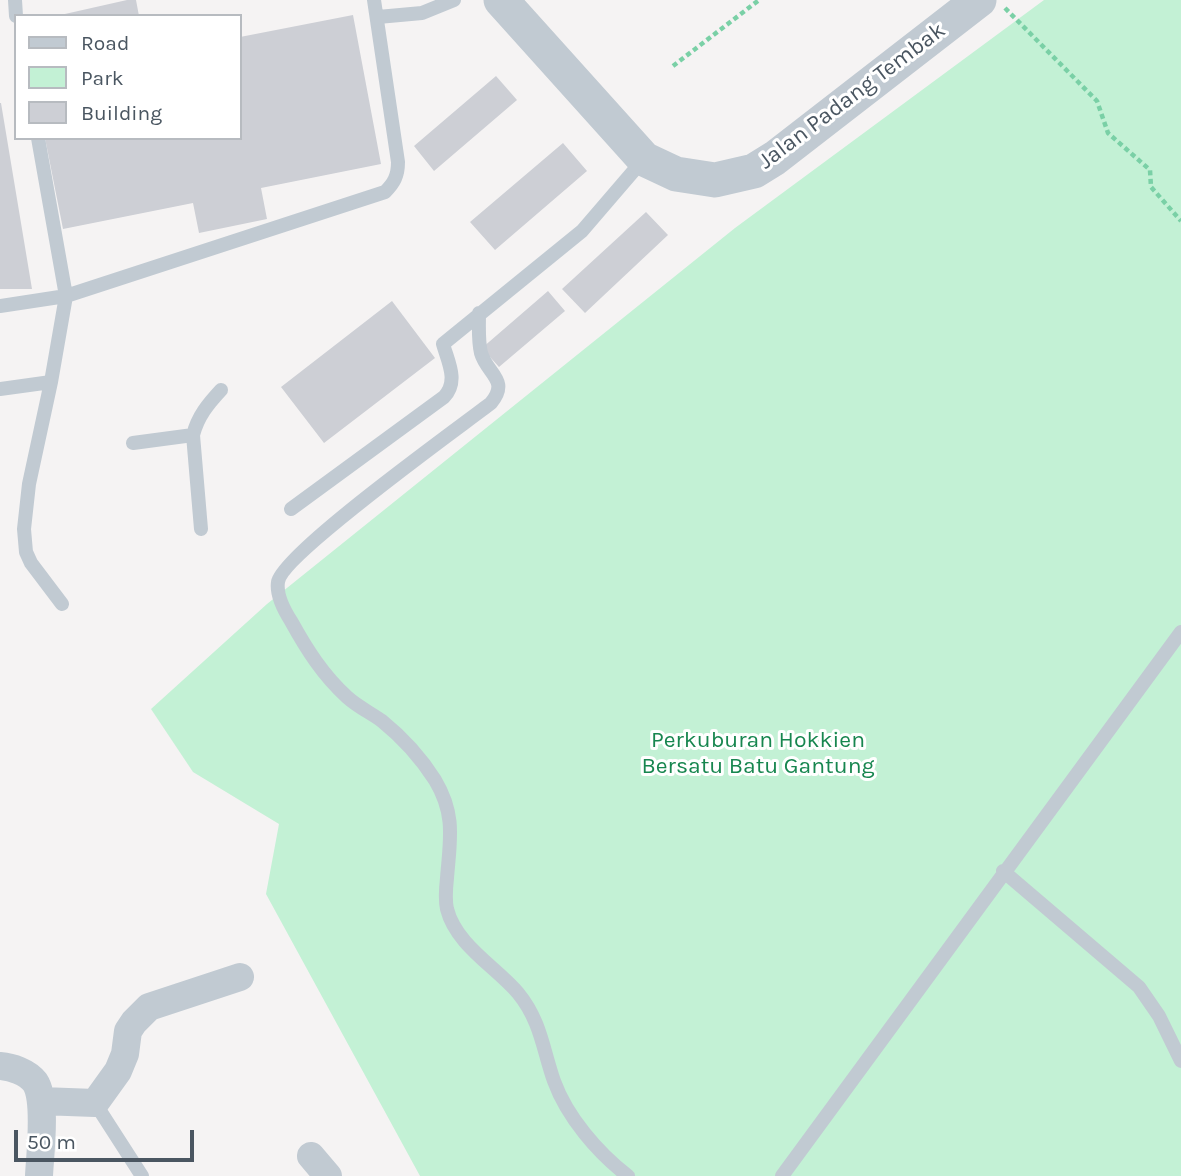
<!DOCTYPE html>
<html>
<head>
<meta charset="utf-8">
<style>
  body { margin:0 }
  #map { position:relative; width:1181px; height:1176px; overflow:hidden; background:#f5f3f3; font-family:Karla,sans-serif }
  canvas { display:block }
  .legend { position:absolute; left:14px; top:14px; width:228px; height:126px; box-sizing:border-box; background:#fff; border:2px solid #b7bbc0; margin:0; padding:9px 12px; list-style:none; font-size:21px; color:#4a5661 }
  .legend li { display:flex; align-items:center; gap:14px; height:35px }
  .legend b { width:35px; border:2px solid #b7bbc0 }
  .scale { position:absolute; left:14px; top:1130px; width:180px; height:32px; box-sizing:border-box; border:4px solid #4a5661; border-top:0; padding-left:9px; font-size:21px; line-height:24px; white-space:nowrap; color:#4a5661; -webkit-text-stroke:5px #fff; paint-order:stroke }
</style>
</head>
<body>
<div id="map">
<canvas width="1181" height="1176"></canvas>
<ul class="legend">
<li><b style="height:9px;background:#c1cad2"></b>Road</li>
<li><b style="height:19px;background:#c3f1d5"></b>Park</li>
<li><b style="height:19px;background:#cdcfd5"></b>Building</li>
</ul>
<div class="scale">50 m</div>
</div>
<script>
const g = document.querySelector('canvas').getContext('2d');
g.lineJoin = 'round';
function fillPath(path, color) { g.fillStyle = color; g.fill(path, 'evenodd'); }
function strokePath(path, color, width, dash) { g.strokeStyle = color; g.lineWidth = width; g.lineCap = dash ? 'butt' : 'round'; g.setLineDash(dash || []); g.stroke(path); }
function write(font, color, halo, rows, align = 'center') {
  g.font = font + ' Karla,sans-serif'; g.lineWidth = 6; g.setLineDash([]); g.textBaseline = 'middle'; g.strokeStyle = halo; g.fillStyle = color; for (const [text, x, y, turn = 0] of rows) {
    g.save(); g.translate(x, y); g.rotate((+turn || 0) * Math.PI / 180); g.textAlign = isNaN(turn) ? turn : align; if (halo) g.strokeText(text, 0, 0); g.fillText(text, 0, 0); g.restore();
  }
}
fillPath(new Path2D(`
  M1044,0H1181V1176H420L266,894L279,824L193,772L151,709L267,604L735,228Z`), '#c3f1d5');
fillPath(new Path2D(`
  M127,0H136L139,16H56Z
  M353,15L381,164L261,188L267,219L199,233L193,203L63,229L45,138H240V37Z
  M496,76L517,100L434,171L414,146Z
  M0,103H1L32,289H0Z
  M563,143L587,171L495,250L470,222Z
  M646,212L668,235L585,313L562,289Z
  M548,291L565,311L499,367L482,348Z
  M392,301L435,358L324,443L281,387Z`), '#cdcfd5');
strokePath(new Path2D(`
  M1005,8L1097,101L1108,133L1150,170L1151,187L1181,221
  M673,66L759,0`), '#7ad0a6', 4.5, [5, 3.5]);
strokePath(new Path2D(`
  M15,0L16,16
  M378,17L422,13L454,0
  M38,138L66,296L51,382L29,484L24,529L26,552L31,563L62,604
  M0,306L66,296L385,192C394,183 398,176 398,162L374,0
  M479,313C479,326 478,341 481,353C487,374 510,380 491,403C460,427 281,555 278,582C276,595 284,610 291,621C307,650 323,675 347,697C358,707 371,713 382,721C403,738 421,758 435,780C456,815 450,840 447,878C446,887 445,900 447,909C456,945 496,967 518,993C541,1021 543,1050 554,1081C567,1117 598,1153 628,1176
  M0,389L51,382
  M133,443L193,435
  M291,509L444,397C459,381 448,362 443,344L582,231L643,160
  M201,529L193,435C198,416 208,404 221,390
  M1003,871L1139,987L1159,1016L1181,1061
  M95,1103L142,1176
  M782,1176L1181,632`), '#c1cad2', 14);
strokePath(new Path2D(`
  M0,1066C12,1067 27,1072 35,1082C47,1100 40,1154 39,1176
  M41,1101L95,1103L118,1071L125,1054L128,1031L134,1022L149,1007L240,977
  M311,1156L328,1176`), '#c1cad2', 28);
strokePath(new Path2D(`
  M501,0L644,159L676,174L715,180L754,171L775,158L979,0`), '#c1cad2', 35);
write('23px', '#4a5661', '#fff', [
  ["Jalan Padang Tembak",852,96,-37]
]);
write('23px', '#17864f', '#fff', [
  ["Perkuburan Hokkien",758,740],
  ["Bersatu Batu Gantung",758,766]
]);
</script>
</body>
</html>
